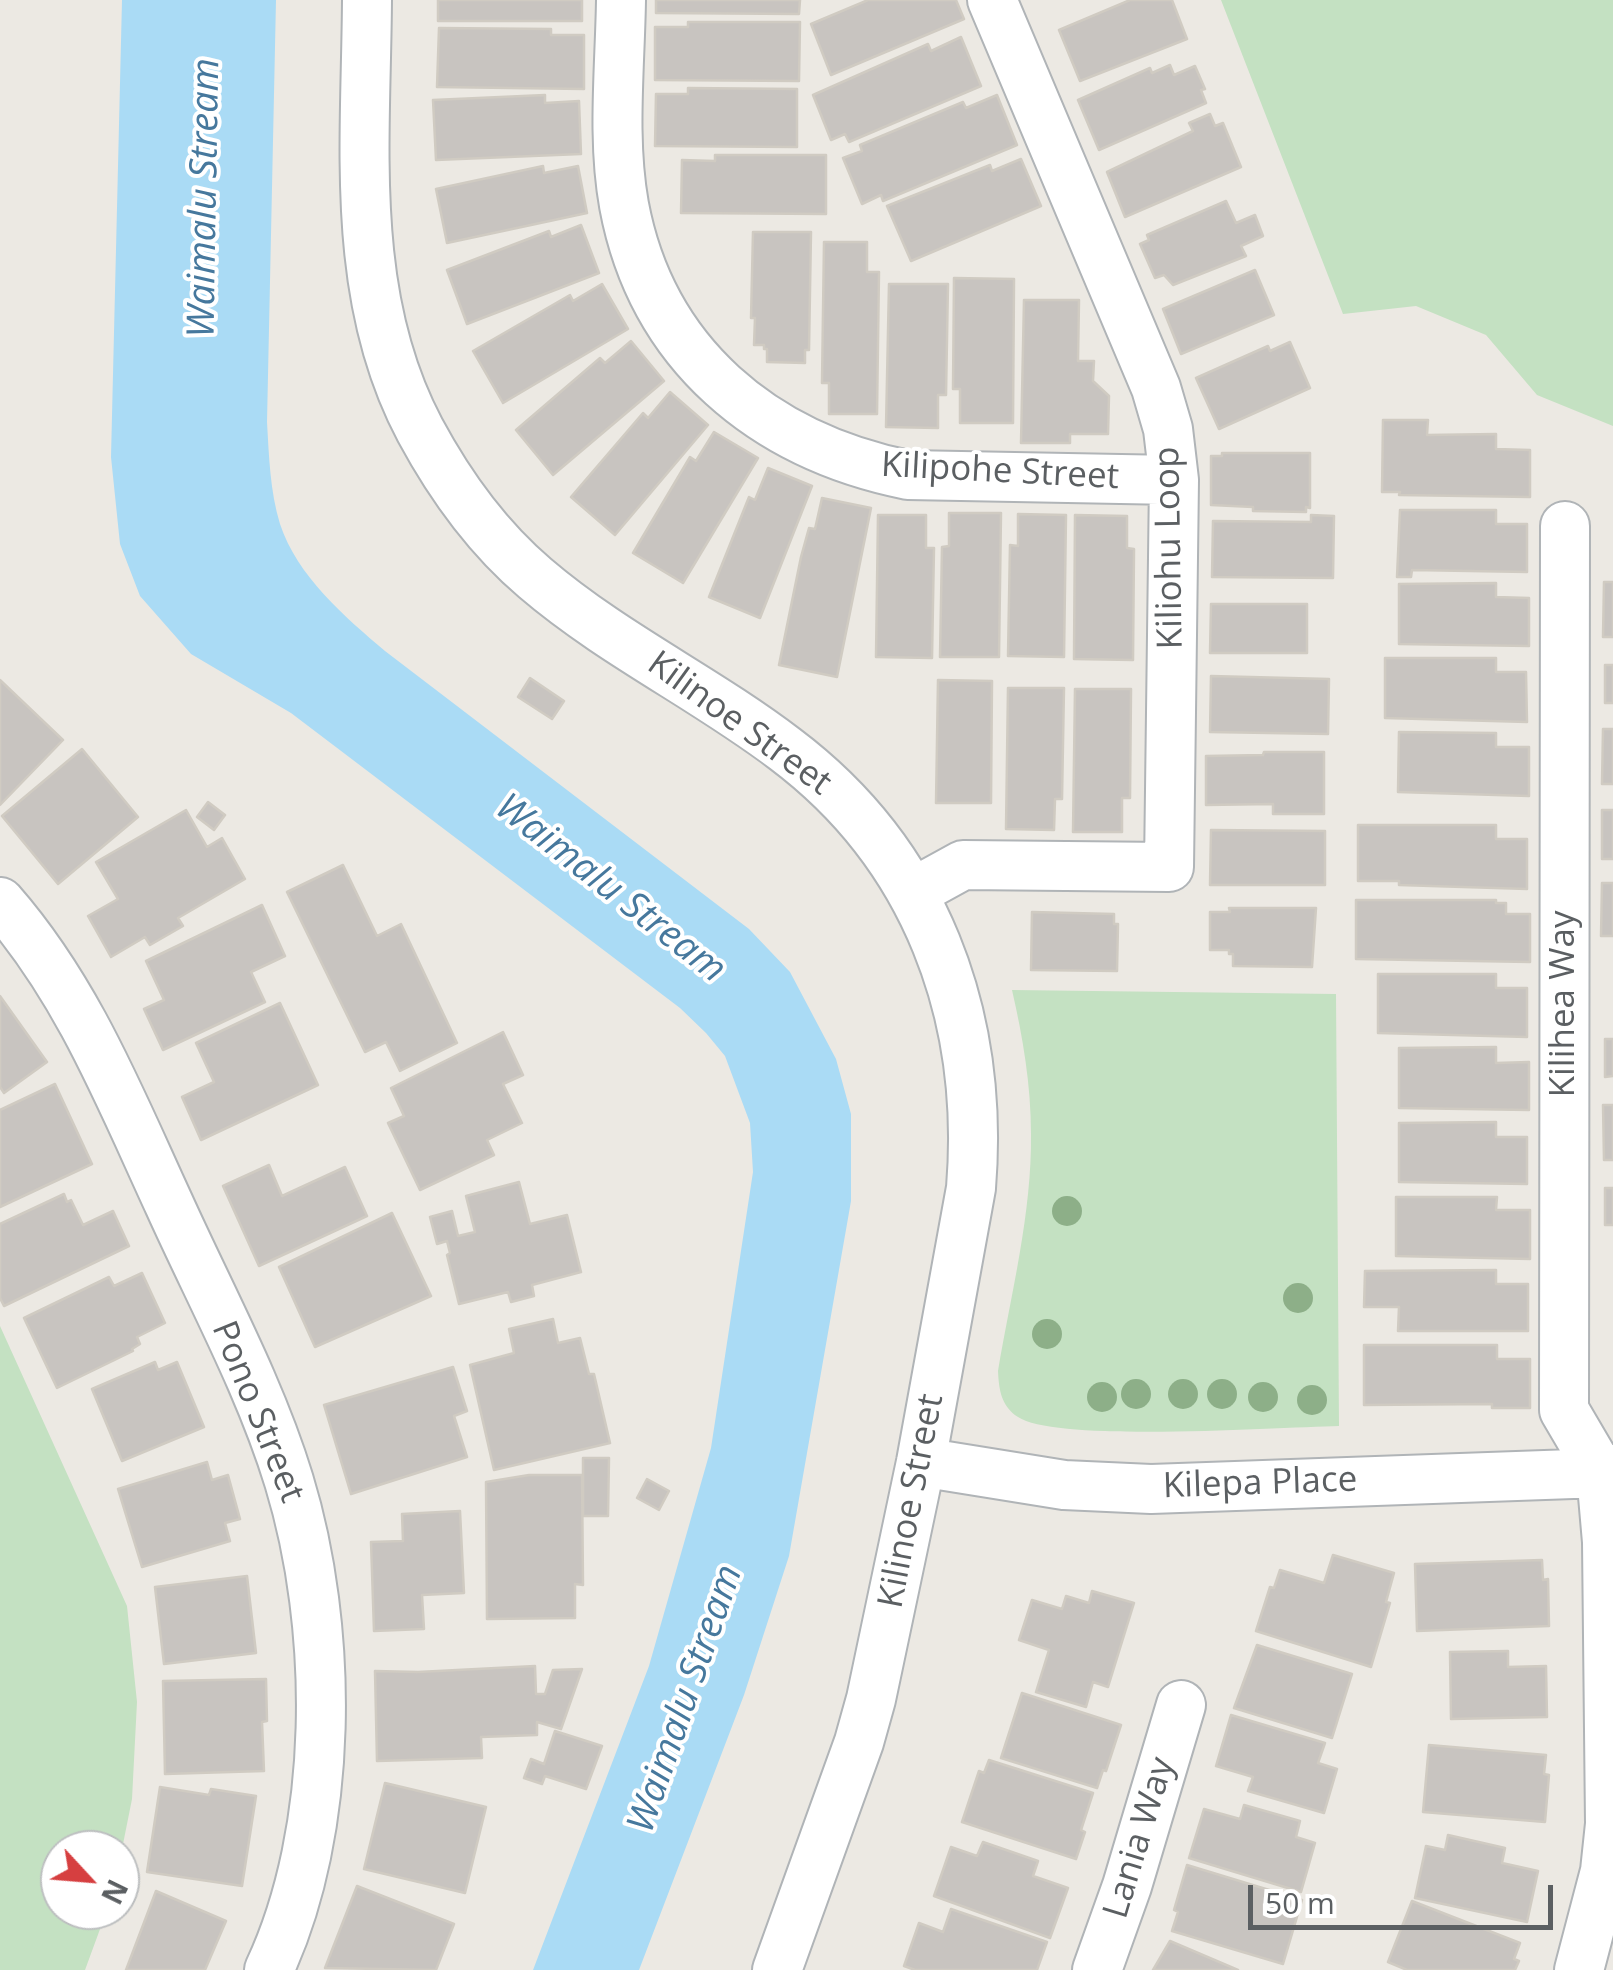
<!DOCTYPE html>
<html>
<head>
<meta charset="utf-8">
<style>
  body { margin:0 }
  #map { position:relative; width:1613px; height:1970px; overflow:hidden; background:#ece9e3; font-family:"Open Sans",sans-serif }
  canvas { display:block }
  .north { position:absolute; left:40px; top:1830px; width:100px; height:100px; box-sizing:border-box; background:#fff; border:2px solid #bdbfc0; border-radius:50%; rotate:116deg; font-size:28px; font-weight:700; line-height:40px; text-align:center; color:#5b5f62 }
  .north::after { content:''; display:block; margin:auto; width:35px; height:45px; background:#d63f40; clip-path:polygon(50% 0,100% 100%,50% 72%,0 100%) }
  .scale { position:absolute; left:1248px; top:1885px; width:305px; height:45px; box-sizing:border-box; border:5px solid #5b5f62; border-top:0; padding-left:12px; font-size:30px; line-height:35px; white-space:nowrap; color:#5b5f62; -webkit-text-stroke:8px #fff; paint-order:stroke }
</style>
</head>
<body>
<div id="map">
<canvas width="1613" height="1970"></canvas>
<div class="north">N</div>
<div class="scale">50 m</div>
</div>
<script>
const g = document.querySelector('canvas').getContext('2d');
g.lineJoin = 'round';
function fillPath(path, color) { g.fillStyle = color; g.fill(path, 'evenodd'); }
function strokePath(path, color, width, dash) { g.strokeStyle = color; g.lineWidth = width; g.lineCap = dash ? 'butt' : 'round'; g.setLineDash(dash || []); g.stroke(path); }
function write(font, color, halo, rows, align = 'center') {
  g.font = font + ' "Open Sans",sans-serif'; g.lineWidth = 8; g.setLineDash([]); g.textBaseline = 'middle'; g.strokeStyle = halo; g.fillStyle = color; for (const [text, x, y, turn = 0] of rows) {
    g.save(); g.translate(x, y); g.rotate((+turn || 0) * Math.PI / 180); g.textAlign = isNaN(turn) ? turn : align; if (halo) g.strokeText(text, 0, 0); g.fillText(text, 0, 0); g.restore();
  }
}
fillPath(new Path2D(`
  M1221,0H1613V426L1537,395L1486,335L1416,306L1343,314Z
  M1012,990L1336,994L1339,1426C1281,1427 1057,1443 1018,1417C1001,1406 999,1390 998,1371C1011,1294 1032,1213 1031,1134C1031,1085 1023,1038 1012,990Z
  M0,1326L127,1606L137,1702L132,1799L120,1859V1850H60V1910H107L85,1970H0Z`), '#c4e1c2');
fillPath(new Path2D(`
  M122,0H276L267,422C269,456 270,491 280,524C297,576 345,617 385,651L749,929L790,972L836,1059L851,1114V1201L789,1556L744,1695L639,1970H533L649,1666L711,1448L753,1172L750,1123L725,1056L706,1033L680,1008L291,713L191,654L140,596L120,544L111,457Z`), '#aadbf5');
const building = new Path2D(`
  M438,0H582V21H438Z
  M656,0H800L799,14L656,13Z
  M868,0H956L964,19L831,75L811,24Z
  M1130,0H1172L1187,39L1080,81L1059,30Z
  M688,22H800L799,81L655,80V27H688Z
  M439,28L551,29V35H584V89L437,87Z
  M961,37L981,86L849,142L845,134L831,140L813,95L928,44L931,51Z
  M1170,65L1174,75L1195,66L1205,89L1201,90L1206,103L1099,150L1078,100L1150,68L1152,73Z
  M688,88L797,89V147L655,146L656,94H688Z
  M545,95V103L579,101L581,154L436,160L433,100Z
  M997,95L1017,145L883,201L881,195L862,204L843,158L862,151L860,145L963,102L966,108Z
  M1210,114L1215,126L1223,123L1241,167L1125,217L1107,172L1193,131L1189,123Z
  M715,155H826V214L681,213L682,160L715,161Z
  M1021,159L1041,206L911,261L887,206L990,165L992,171Z
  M543,166L544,173L578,166L587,213L447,243L436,189Z
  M1226,201L1236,223L1255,215L1263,236L1241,246L1246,256L1173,285L1164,275L1155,278L1140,244L1149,240L1147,235Z
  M581,225L599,273L467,324L447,270L549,231L551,237Z
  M753,232H811L809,350H805V363L767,362V349H764V345H754L755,318H751Z
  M824,242H867V272H879L877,414H829V383H822Z
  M1255,270L1274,315L1181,354L1163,309Z
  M954,278L1014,279L1013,423H960V389H953Z
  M602,284L628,329L503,403L473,351L570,295L573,301Z
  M889,284H948L946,395H938V428L886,427Z
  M1024,300H1079L1078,361H1094L1093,381L1109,396L1108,434H1070V443H1021Z
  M631,341L664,381L553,475L516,430L600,358L605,363Z
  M1290,342L1310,388L1219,429L1196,378L1268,346L1270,351Z
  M670,392L708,425L615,535L571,497L643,413L648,418Z
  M1383,420H1428L1427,435L1496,434V449L1530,450V497L1399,495L1400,492H1382Z
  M714,432L758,458L683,583L633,553L690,457L696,461Z
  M1222,453H1310V508L1306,507V512L1253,511V507L1211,505V456H1222Z
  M768,468L812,486L760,618L709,597L749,497L755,500Z
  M822,498L871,508L837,677L779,665L801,557L809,528L815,529Z
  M1400,510H1496V524H1527V572L1412,570L1411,577H1397Z
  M949,513H1001L999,657H940L942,547L949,546Z
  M1018,514L1066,515L1064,657L1008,656L1010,545L1018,546Z
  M878,515H926V548H934L932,658L876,657Z
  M1075,515L1127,516V548L1134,549L1133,660L1074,659Z
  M1311,515L1334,516L1333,578L1212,577L1213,521L1311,522Z
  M1604,582H1613V637H1603Z
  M1496,583V597L1529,598V646L1399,644V584Z
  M1211,604H1307V653H1210Z
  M1385,658H1496V672H1526L1527,722L1385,718Z
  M1605,665H1613V703H1605Z
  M1211,676L1329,679L1328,734L1210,732Z
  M530,678L564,701L552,719L518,697Z
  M0,680L63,740L0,805Z
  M938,680L992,681L991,803H936Z
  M1008,688H1064L1062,799H1055L1054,830L1006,829Z
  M1075,689H1131L1130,798H1122V832H1073Z
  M1603,729H1613V784H1602Z
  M1399,732L1496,733V747H1529V796L1398,792Z
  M82,749L138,817L58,884L2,816Z
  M1264,752H1324V814H1273V804L1206,805V756L1263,755Z
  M208,802L225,815L214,830L197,817Z
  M186,810L207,847L222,838L245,879L178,918L183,926L150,945L145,937L111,957L88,916L118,899L96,862Z
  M1602,810H1613V859H1602Z
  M1358,825H1496V839H1527V889L1399,885V881H1358Z
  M1211,830L1325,831V885H1210Z
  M343,865L377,936L401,924L457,1043L400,1071L386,1042L365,1052L287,892Z
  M1602,883H1613V936H1601Z
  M1356,900H1496V903H1506V914H1530V962L1356,959Z
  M262,905L285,956L251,972L265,1002L163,1050L144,1009L164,1000L146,961Z
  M1229,908H1316L1312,967L1233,966V954H1229V950H1210V912H1230Z
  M1032,912L1114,914V924H1118L1117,971L1031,970Z
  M1378,974H1496V988H1527V1037L1378,1033Z
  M0,996L47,1062L4,1093L0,1087Z
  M280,1003L318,1085L201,1140L182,1097L214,1082L196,1043Z
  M503,1032L523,1075L503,1084L522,1123L487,1140L494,1155L420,1190L388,1123L404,1116L391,1088Z
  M1605,1039H1613V1076L1605,1077Z
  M1496,1047V1063L1529,1062V1110L1399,1108V1048Z
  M55,1084L92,1164L0,1207V1110Z
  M1603,1105H1613V1160H1604Z
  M1496,1122V1137H1527V1184L1399,1182V1123Z
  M269,1165L282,1196L345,1167L367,1216L259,1266L223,1186Z
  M519,1182L530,1224L567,1215L581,1272L532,1285L534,1296L511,1302L508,1292L459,1304L447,1255L450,1253L447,1241L437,1244L430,1217L452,1211L458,1236L475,1232L466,1196Z
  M1605,1188H1613V1225H1605Z
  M64,1194L67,1202L71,1200L83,1225L113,1211L129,1246L4,1306L0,1298V1224Z
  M1396,1197H1497L1496,1210H1530V1259L1396,1256Z
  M392,1213L431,1296L315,1347L279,1267Z
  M1496,1270V1284H1528V1331H1398L1399,1307H1364L1365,1271Z
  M142,1273L165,1323L137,1337L140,1344L132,1349L133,1351L57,1388L24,1318L109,1277L114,1286Z
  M553,1319L558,1343L580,1338L589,1374H594L610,1443L494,1470L470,1365L514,1353L509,1329Z
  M1364,1345H1497V1359H1530V1408H1492V1404L1364,1405Z
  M155,1362L158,1370L177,1362L204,1427L122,1461L92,1389Z
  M453,1367L467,1411L454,1416L467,1457L351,1494L324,1405Z
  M583,1458H609L608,1516H583Z
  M207,1462L212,1480L228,1475L240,1519L225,1523L230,1541L142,1567L118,1489Z
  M529,1475H582L583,1585L575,1584V1618L487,1619L486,1482Z
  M647,1479L669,1491L659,1510L637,1498Z
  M460,1511L464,1593L422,1595L424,1629L374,1631L371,1542L403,1541L402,1514Z
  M1333,1555L1394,1573L1386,1602L1390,1603L1371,1667L1256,1631L1270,1587L1274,1588L1280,1570L1324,1583Z
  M1542,1560L1543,1580L1548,1579L1549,1626L1417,1631L1415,1564Z
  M247,1576L256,1653L164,1664L155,1587Z
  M1092,1591L1134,1603L1108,1687L1093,1682L1086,1707L1036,1692L1049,1650L1019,1640L1032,1600L1062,1609L1066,1596L1089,1603Z
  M1257,1645L1352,1674L1332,1738L1234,1708Z
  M1508,1651V1667L1546,1666L1547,1717L1451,1719L1450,1652Z
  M535,1666L536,1694H545L553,1670L582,1669L561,1729L537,1722V1735L481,1737L482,1758L377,1761L375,1671L418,1672Z
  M266,1679L267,1721L262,1722L264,1771L165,1774L163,1681Z
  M1022,1693L1121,1725L1106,1771L1103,1770L1097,1788L1001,1758Z
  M1231,1715L1325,1743L1318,1763L1337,1769L1324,1813L1248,1791L1253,1777L1216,1766Z
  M555,1731L602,1746L586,1789L545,1776L542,1784L524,1778L531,1759L544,1764Z
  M1429,1745L1546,1755L1544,1774L1549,1775L1545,1822L1423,1812Z
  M989,1760L1093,1793L1081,1830L1085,1832L1076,1859L962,1822L979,1771L984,1773Z
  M385,1783L486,1807L465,1893L364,1869Z
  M160,1787L209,1795L211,1789L256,1796L242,1886L147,1872Z
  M1244,1805L1300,1821L1296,1837L1315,1843L1301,1892L1189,1858L1204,1809L1240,1819Z
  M1448,1835L1505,1848L1502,1863L1538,1871L1527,1922L1415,1898L1426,1846L1445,1850Z
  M983,1842L1038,1861L1033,1876L1068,1888L1050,1938L934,1896L951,1847L977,1856Z
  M1187,1865L1302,1900L1283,1964L1172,1931L1178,1912L1174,1910Z
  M357,1886L454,1924L436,1970L325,1968Z
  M156,1891L226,1921L205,1970H126Z
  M1412,1901L1520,1943L1514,1959L1519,1961L1515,1970H1407L1388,1962Z
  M951,1909L1047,1942L1037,1970H915L904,1966L919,1923L943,1932Z
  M1170,1941L1238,1970H1153Z`);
fillPath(building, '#c8c4c0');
strokePath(building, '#d0cbc2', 2.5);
const minor = new Path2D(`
  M367,0C366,145 349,297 420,430C449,484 488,538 535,578C612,644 705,688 785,749C926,855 985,1015 971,1188L921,1462L871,1699L859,1742L777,1970
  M621,0C620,67 612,139 624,205C652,355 764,446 908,475L1174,480
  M1565,526L1564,1410L1601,1473L1607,1542L1610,1824L1605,1871L1579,1970
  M912,893L963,865L1169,867L1174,480L1168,429L1156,388L992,0
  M0,902C78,991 120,1098 169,1204C210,1295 260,1386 289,1481C334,1628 335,1829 269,1970
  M921,1462L1064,1485L1151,1489L1601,1473L1613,1469
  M1097,1970L1127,1886L1181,1705`);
strokePath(minor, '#b0b4b7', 52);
strokePath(minor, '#fff', 48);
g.fillStyle = '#8daf88';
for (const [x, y] of [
  [1067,1211],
  [1298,1298],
  [1047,1334],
  [1136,1394],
  [1183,1394],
  [1222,1394],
  [1102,1397],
  [1263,1397],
  [1312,1400]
]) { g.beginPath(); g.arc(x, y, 15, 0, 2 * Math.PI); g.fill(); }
write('35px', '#5b5f62', '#fff', [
  ["Kilipohe Street",1000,472,3],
  ["Kiliohu Loop",1170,548,-91],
  ["Kilinoe Street",739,724,36],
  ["Kilihea Way",1564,1004,-90],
  ["Pono Street",257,1412,68],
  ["Kilepa Place",1260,1484,-2],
  ["Kilinoe Street",912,1501,-79],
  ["Lania Way",1140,1838,-73]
]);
write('italic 38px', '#46789d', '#fff', [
  ["Waimalu Stream",205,198,-89],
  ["Waimalu Stream",610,889,38],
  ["Waimalu Stream",686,1699,-71]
]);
</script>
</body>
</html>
